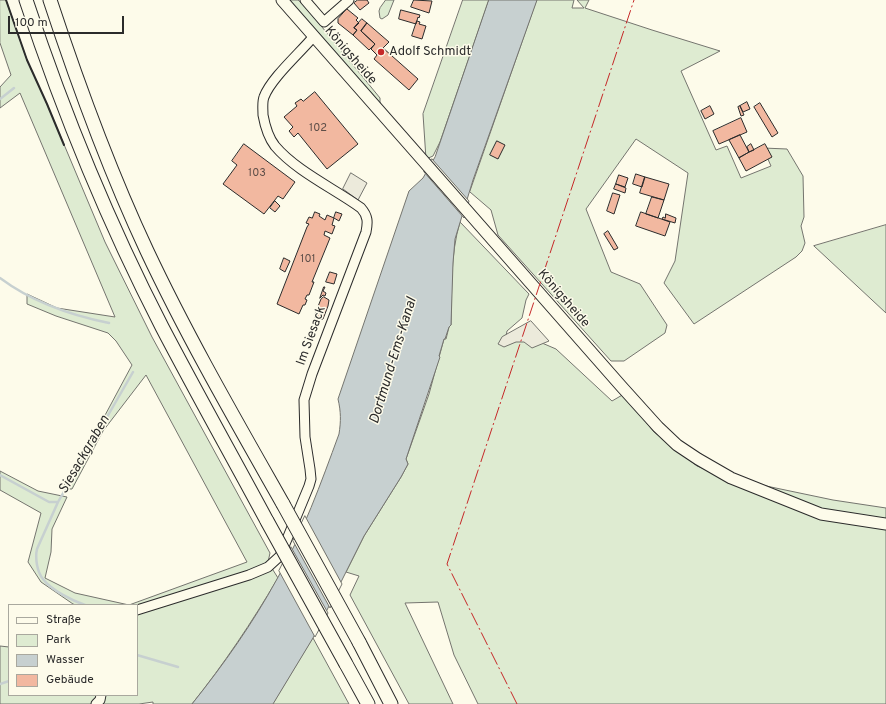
<!DOCTYPE html>
<html>
<head>
<meta charset="utf-8">
<style>
  body { margin:0 }
  #map { position:relative; width:886px; height:704px; overflow:hidden; background:#fdfbea; font-family:Overpass,sans-serif }
  canvas { display:block }
  .legend { position:absolute; left:8px; top:604px; width:130px; height:92px; box-sizing:border-box; background:#fdfbea; border:1px solid #a9a89e; margin:0; padding:5px 7px; list-style:none; font-size:12px; color:#2b2b2b }
  .legend li { display:flex; align-items:center; gap:8px; height:20px }
  .legend b { width:20px; border:1px solid #a9a89e }
  .scale { position:absolute; left:8px; top:16px; width:116px; height:18px; box-sizing:border-box; border:2px solid #2b2b2b; border-top:0; padding-left:5px; font-size:12px; line-height:14px; white-space:nowrap; color:#2b2b2b; -webkit-text-stroke:3px #fdfbea; paint-order:stroke }
</style>
</head>
<body>
<div id="map">
<canvas width="886" height="704"></canvas>
<ul class="legend">
<li><b style="height:5px;background:#fdfbea"></b>Straße</li>
<li><b style="height:11px;background:#deebd1"></b>Park</li>
<li><b style="height:11px;background:#c7d0d0"></b>Wasser</li>
<li><b style="height:11px;background:#f2b8a0"></b>Gebäude</li>
</ul>
<div class="scale">100 m</div>
</div>
<script>
const g = document.querySelector('canvas').getContext('2d');
g.lineJoin = 'round';
function fillPath(path, color) { g.fillStyle = color; g.fill(path, 'evenodd'); }
function strokePath(path, color, width, dash) { g.strokeStyle = color; g.lineWidth = width; g.lineCap = dash ? 'butt' : 'round'; g.setLineDash(dash || []); g.stroke(path); }
function write(font, color, halo, rows, align = 'center') {
  g.font = font + ' Overpass,sans-serif'; g.lineWidth = 3; g.setLineDash([]); g.textBaseline = 'middle'; g.strokeStyle = halo; g.fillStyle = color; for (const [text, x, y, turn = 0] of rows) {
    g.save(); g.translate(x, y); g.rotate((+turn || 0) * Math.PI / 180); g.textAlign = isNaN(turn) ? turn : align; if (halo) g.strokeText(text, 0, 0); g.fillText(text, 0, 0); g.restore();
  }
}
const green = new Path2D(`
  M0,0H6L27,60L47,104L105,242L152,337L270,553L268,562L278,578C252,622 224,664 192,704H153V702L139,704H0V646L9,647V695H137V605H76L73,604L41,582L28,562L41,513L0,490V471L38,491L67,497L52,529L51,552L45,578L75,593L129,605L247,562L146,375L103,431L72,489H62L96,432L132,365L116,341L108,333L56,316L27,304V294L57,308L115,317L20,93L0,108V87L11,75L0,43Z
  M288,0H298L304,5L380,98V103Z
  M386,0H394L388,15L382,19L380,18L379,11L380,8Z
  M463,0H489L440,142L433,156L426,159L423,114Z
  M537,0H574L572,8H584L577,0H589L585,8L652,30L720,51L681,71L716,150L727,146L741,178L771,166L763,148L787,149L803,176L804,217L801,226L805,243L802,251L796,257L694,324L664,283L675,261L688,173L636,139L586,209L611,272L640,284L667,325L665,333L624,361H611L498,235L491,210L470,192Z
  M460,222L529,294L526,300L522,318L507,331L504,346L528,337L556,349L612,401L624,394L653,431L697,466L728,478L833,500L886,508V704H478L454,655L438,602L405,603L453,704H409L350,595L359,576L346,572L364,536L401,477L408,464L406,459L429,394L444,339H446L449,327L451,325C452,290 450,255 460,222Z
  M886,225V313L814,246Z
  M313,638L349,704H273Z`);
fillPath(green, '#deebd1');
strokePath(green, '#74746e', 1);
const parking = new Path2D(`
  M351,173L367,183L358,200L343,189Z
  M531,321L549,341L532,348L524,342H516L504,347L498,344L502,337Z`);
fillPath(parking, '#eceadb');
strokePath(parking, '#74746e', 1);
const water = new Path2D(`
  M489,0H537L473,180L455,239L453,263L451,325L449,327L445,339H444L439,356L440,357L406,459L408,464L401,477L364,536L313,638L273,704H192C224,664 253,623 277,579C303,533 321,483 339,434C341,421 341,412 338,399L409,191L423,178L435,157Z`);
fillPath(water, '#c7d0d0');
strokePath(water, '#74746e', 1);
const pier = new Path2D(`
  M432,159L469,201L464,218L424,172Z
  M305,516L342,584L330,608L293,541Z
  M291,547L328,613L315,637L279,571Z`);
fillPath(pier, '#fdfbea');
strokePath(pier, '#74746e', 1);
strokePath(new Path2D(`
  M0,99L14,88
  M0,278C32,302 69,315 109,323
  M0,475L49,502H58L133,372
  M58,502L37,549C35,558 37,572 43,579C51,590 73,601 85,605
  M137,655L178,667
  M0,684L9,681`), '#c7d0d0', 2.5);
const building = new Path2D(`
  M358,0H367L369,3L360,10L354,3Z
  M414,0L432,1L429,13L411,7Z
  M347,9L358,18L356,20L359,23L354,28L357,30L353,35L338,23V19Z
  M401,10L420,15L419,18L418,17L416,24L399,19Z
  M362,19L367,23L361,31L375,44L369,50L353,35L357,30L354,28Z
  M417,21L420,22L419,24L426,26L422,39L412,36Z
  M367,23L389,42L383,48L418,79L409,90L374,59L377,55L371,49L375,44L361,31Z
  M315,92L358,144L327,169L298,133L294,137L289,131L293,127L284,117L297,106L295,103L301,99L303,101Z
  M747,102L750,109L743,112L740,106Z
  M760,103L778,133L772,137L754,107Z
  M710,106L714,114L705,119L701,111Z
  M740,106L744,115L741,116L738,107Z
  M741,118L747,132L719,144L713,131Z
  M740,135L749,152L739,158L729,140Z
  M497,141L505,145L498,159L490,155Z
  M244,144L295,182L283,199L278,196L264,214L223,184L237,165L232,161Z
  M751,144L754,150L749,152L747,147Z
  M765,144L772,157L746,171L739,158Z
  M636,174L645,177L642,187L633,184Z
  M619,175L628,178L625,187L616,184Z
  M645,177L669,184L664,200L640,193Z
  M616,184L626,188L625,193L614,189Z
  M613,193L620,195L614,214L607,211Z
  M652,197L664,200L658,218L646,214Z
  M275,201L280,206L275,212L270,208Z
  M315,212L320,214L319,216L325,220L327,215L334,218L332,225L335,226L332,234L325,231L324,235L330,238L312,282H314L309,295H307L305,299L307,300L305,305H303L299,314L277,304L307,227L309,224L306,223L309,217L312,218Z
  M336,212L342,214L339,221L334,218Z
  M641,212L670,222L665,236L636,226Z
  M666,214L676,218L675,223L662,219L663,217L665,218Z
  M608,231L618,248L614,250L604,234Z
  M284,258L290,261L285,272L280,269Z
  M330,272L337,274L334,284L326,282Z
  M324,287H325L323,291L326,293L325,296L323,295L320,298Z
  M324,297L329,300L328,306L323,319L317,320L315,318V314L321,299Z`);
fillPath(building, '#f2b8a0');
strokePath(building, '#2b2b2b', 1);
const minor = new Path2D(`
  M305,0L324,22L349,0
  M137,610L249,575L268,567L280,556L309,486L311,479L310,469L305,437L304,400L312,374L366,232C368,222 368,216 361,208C335,189 296,171 275,146C268,137 265,126 263,115C263,109 262,102 264,97C271,78 301,52 314,36
  M96,704L100,700L101,695`);
const major = new Path2D(`
  M282,0L621,386L658,427L677,445L698,459L731,478L821,514L886,524`);
const highway = new Path2D(`
  M26,0C63,112 108,222 162,327C196,392 232,456 267,521
  M50,0C78,85 109,170 147,251C188,338 236,421 283,504
  M359,642L391,704
  M346,664L368,704`);
strokePath(minor, '#2b2b2b', 11);
strokePath(major, '#2b2b2b', 13);
strokePath(highway, '#2b2b2b', 15);
strokePath(minor, '#fdfbea', 9);
strokePath(major, '#fdfbea', 11);
strokePath(highway, '#fdfbea', 13);
const highwayBridge = new Path2D(`
  M283,504L359,642
  M267,521L346,664`);
strokePath(highwayBridge, '#2b2b2b', 15, []);
strokePath(highwayBridge, '#fdfbea', 13);
strokePath(new Path2D(`
  M6,0L27,60L47,104L64,145`), '#2b2b2b', 2);
strokePath(new Path2D(`
  M517,704L447,564L634,0`), '#c62828', 1, [14, 3, 2, 3]);
for (const [x, y, r, color] of [
  [381,52,4,"#c62828"]
]) { const dot = new Path2D(); dot.arc(x, y, r, 0, 2 * Math.PI); g.fillStyle = color; g.fill(dot); strokePath(dot, '#fdfbea', 1.5); }
write('11px', '#5d4e48', null, [
  ["102",318,129],
  ["103",257,174],
  ["101",308,260]
]);
write('13px', '#2b2b2b', '#fdfbea', [
  ["Adolf Schmidt",389,52]
], 'left');
write('13px', '#2b2b2b', '#fdfbea', [
  ["Königsheide",350,56,49],
  ["Königsheide",563,299,49],
  ["Im Siesack",312,336,-70]
]);
write('italic 14px', '#2b2b2b', '#fdfbea', [
  ["Dortmund-Ems-Kanal",394,361,-73],
  ["Siesackgraben",85,455,-60]
]);
</script>
</body>
</html>
